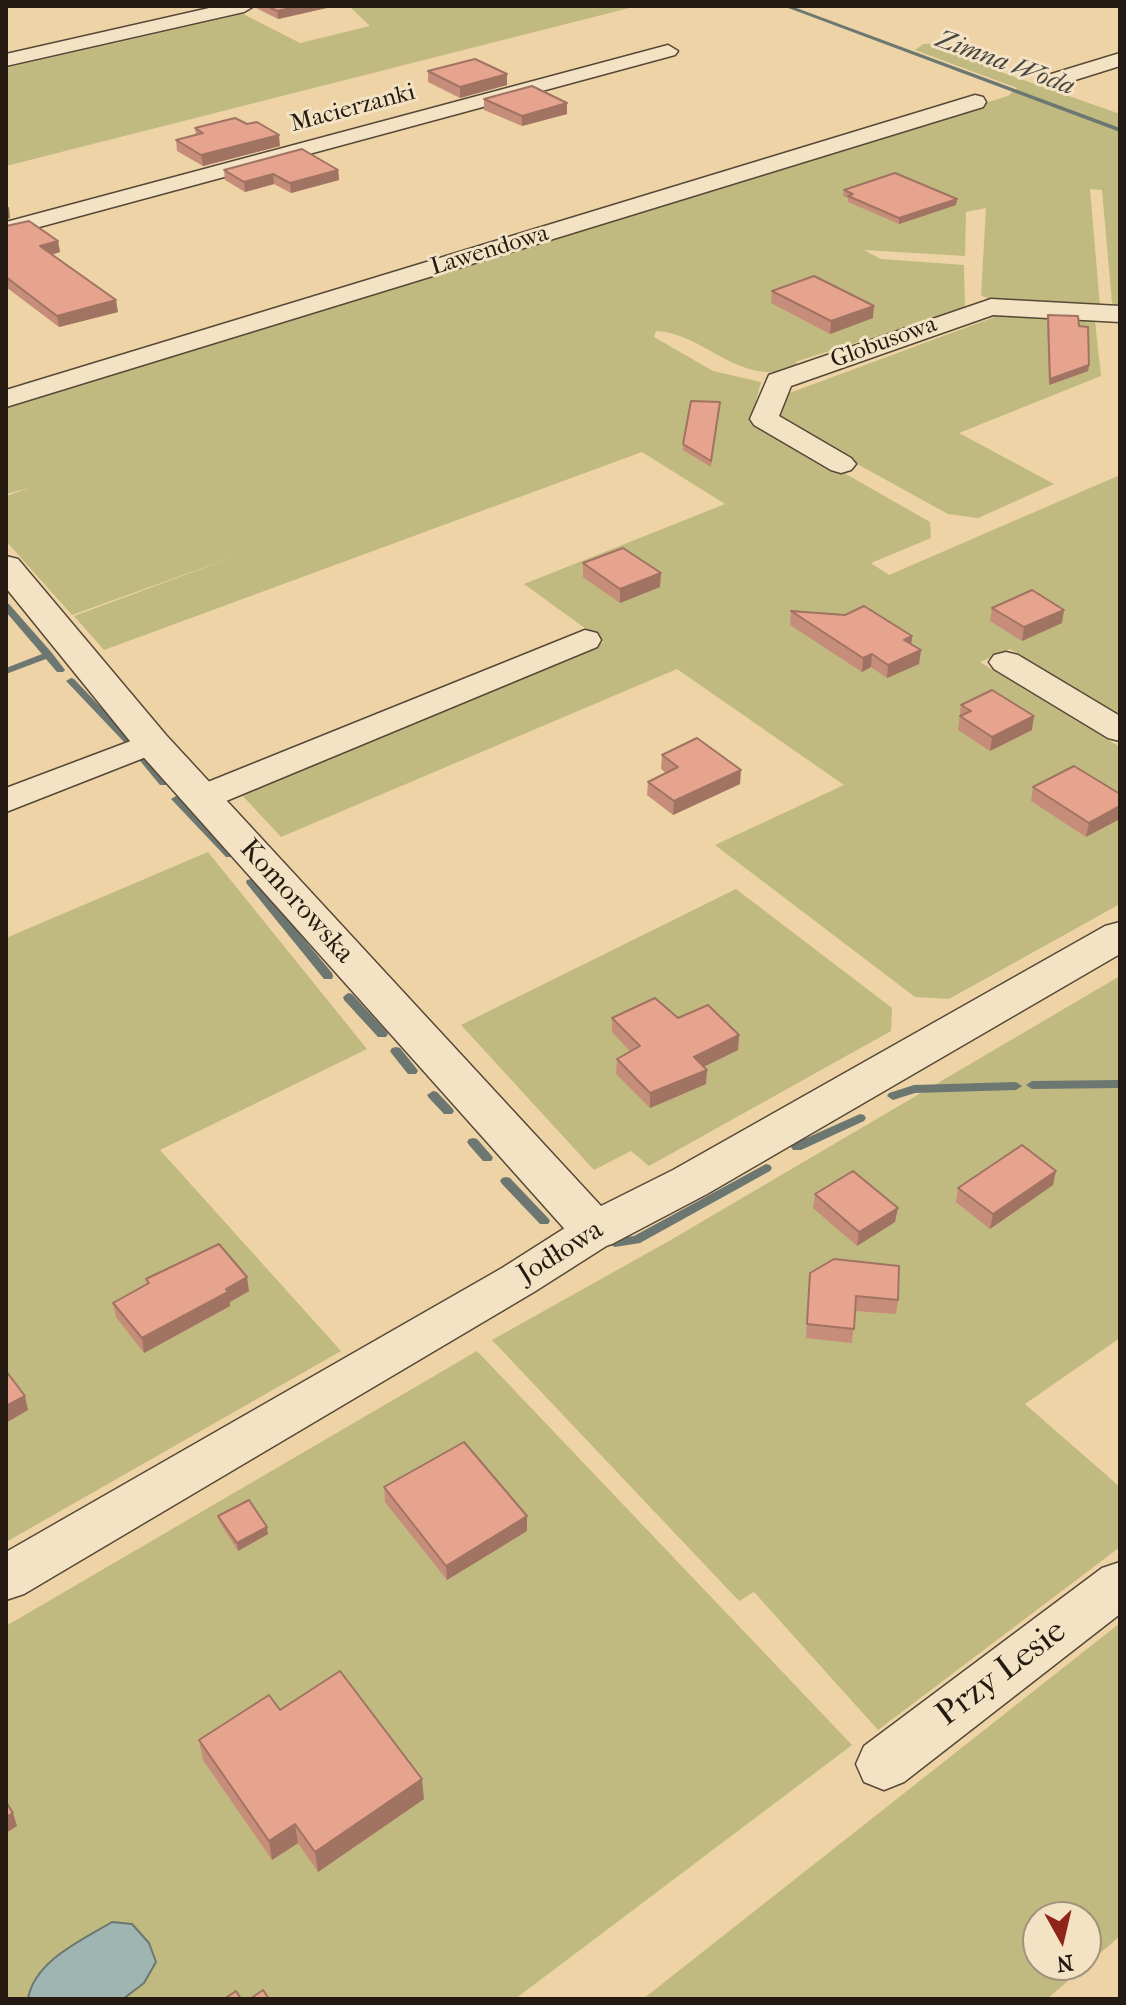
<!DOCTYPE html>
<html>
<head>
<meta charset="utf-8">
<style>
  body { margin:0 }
  #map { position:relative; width:1126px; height:2005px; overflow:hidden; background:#edd3a5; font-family:"IM FELL French Canon",serif }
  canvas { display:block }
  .frame { position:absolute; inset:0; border:8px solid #241a11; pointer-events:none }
  .north { position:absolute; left:1022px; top:1901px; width:80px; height:80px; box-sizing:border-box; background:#f3e2c4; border:2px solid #a0927c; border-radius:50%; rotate:172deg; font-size:22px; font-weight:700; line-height:32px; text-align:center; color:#241a11 }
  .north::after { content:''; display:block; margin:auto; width:28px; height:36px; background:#8f2418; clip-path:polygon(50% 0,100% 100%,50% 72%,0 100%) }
</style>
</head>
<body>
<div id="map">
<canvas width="1126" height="2005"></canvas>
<div class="frame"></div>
<div class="north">N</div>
</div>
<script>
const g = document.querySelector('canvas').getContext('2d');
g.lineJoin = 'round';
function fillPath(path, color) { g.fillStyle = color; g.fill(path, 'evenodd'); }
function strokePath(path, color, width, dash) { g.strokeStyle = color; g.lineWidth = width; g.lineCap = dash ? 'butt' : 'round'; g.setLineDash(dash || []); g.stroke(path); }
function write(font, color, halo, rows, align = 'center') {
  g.font = font + ' "IM FELL French Canon",serif'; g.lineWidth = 6; g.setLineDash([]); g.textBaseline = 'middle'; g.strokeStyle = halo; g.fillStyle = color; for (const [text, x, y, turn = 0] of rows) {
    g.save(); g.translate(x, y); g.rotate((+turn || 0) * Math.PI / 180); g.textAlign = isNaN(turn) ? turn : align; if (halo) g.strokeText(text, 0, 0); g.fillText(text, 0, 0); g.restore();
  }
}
fillPath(new Path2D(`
  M349,6H637L6,166V68L243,14L300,43L370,26Z
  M948,43C970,47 981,52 995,70L1120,114V308L1112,303L1102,190L1090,189L1100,306L990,300L981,295L986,208L966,212L965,256L864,250L881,259L964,265L965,308L795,362L802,366C739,391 707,333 656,331L654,337L713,371L761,382L751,420L930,522L931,538L871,563L889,575L1120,475V716L1010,649L980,662L1120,747V904L949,999L915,997L715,845L844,785L677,669L281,837L241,794L604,642L524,584L725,504L642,452L104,650L74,616L239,555L72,615L6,541V496L29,488L6,494V404L1008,96L1017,88L915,50L923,44Z
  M1000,315L1095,321L1101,376L959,433L1054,484L978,518L948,514L788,426L777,410L784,395Z
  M208,852L367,1049L160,1150L341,1351L6,1542V938Z
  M736,889L892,1008L891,1031L649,1166L631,1151L594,1170L461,1025Z
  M1120,976V1338L1025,1404L1120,1487V1547L878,1730L754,1592L739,1601L492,1340L669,1241Z
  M477,1351L852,1745L515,1999H6V1626Z
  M1120,1623V1936L1047,1999H643ZM1038,1917H1086V1965H1038Z`), '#c0ba81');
const water = new Path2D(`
  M112,1922L132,1924L149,1943L156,1962L144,1983L123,1999H28C34,1961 82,1940 112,1922Z`);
fillPath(water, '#9eb5b2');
strokePath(water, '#6d7772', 2);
fillPath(new Path2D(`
  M783,6H791L1120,128V132Z
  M6,603L9,604L52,653L65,670L63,672H57L46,659L6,674V668L42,654L6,612Z
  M71,678L74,679L131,739L133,741L131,743H125L68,683L66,681Z
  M139,751L142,752L166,781L168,783L166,785H160L136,756L134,754L136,752Z
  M176,796L179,797L234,853L235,855L234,857H226L173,801L171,799Z
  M251,879L255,880L332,973L333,976L332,979H324L247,884L246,882L247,880Z
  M348,993L352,994L386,1031L388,1034L386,1037H378L344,1000L343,997Z
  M396,1047L400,1048L416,1068L418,1071L416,1074H408L392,1054L390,1051L392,1048Z
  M1120,1080V1088L1032,1089L1026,1085L1032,1081Z
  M1016,1082L1022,1086L1016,1090L915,1093L893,1100L887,1096L889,1093L914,1085Z
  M433,1091L437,1092L452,1108L454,1111L452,1114H444L429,1098L427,1095Z
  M860,1114L864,1115L866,1118L864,1121L801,1150H793L791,1147L793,1144Z
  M473,1138L477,1139L491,1155L493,1158L491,1161H483L469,1145L467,1142L469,1139Z
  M766,1164L770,1165L772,1168L770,1171L640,1243L615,1247L611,1245L609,1242L611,1239L634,1236Z
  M506,1177L510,1178L548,1218L550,1221L548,1224H540L502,1184L500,1181L502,1178Z`), '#6d7772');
const minor = new Path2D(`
  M218,6H254L244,12L6,66V54Z
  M668,45L678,51L675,55L6,236V222Z
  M1120,53V66L1056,86L1045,80L1048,75Z
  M975,95L983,97L986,102L983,107L6,407V390Z
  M991,299L1120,306V322L993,315L791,386L779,416L851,458L856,464L851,470L841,473L831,470L754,425L750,419L769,375Z
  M585,630L597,633L601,640L597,647L214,806L201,809L188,806L183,798L188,790Z
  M1006,652L1018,655L1120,716V741L1108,738L994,669L989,662L994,655Z
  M152,733L164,736L169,743L164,750L6,812V788Z
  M595,1214L611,1219L617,1231L611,1243L534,1292L24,1594L6,1600V1552L502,1268L579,1219Z
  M1120,1562V1614L904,1782L884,1790L864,1782L856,1764L864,1746L1102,1568Z`);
const tertiary = new Path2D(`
  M6,556L18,559L166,735L601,1206L673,1170L1105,926L1120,922V954L707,1194L612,1244L595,1249L578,1244L138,751L6,588Z`);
strokePath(minor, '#564836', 3);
strokePath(tertiary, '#564836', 3);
fillPath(minor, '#f3e2c4');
fillPath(tertiary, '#f3e2c4');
fillPath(new Path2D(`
  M256,6H330L331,7L278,19L256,8Z
  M428,71L507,74V85L460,98L428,82Z
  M484,99L567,114L522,126L484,110Z
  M195,128L280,146L203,166L177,151L176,140L196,135Z
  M224,170H338L339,180L291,193L274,184L245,192L225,180Z
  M844,190L957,199L956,205L899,224L848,202V198L843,196Z
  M6,226L58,241L60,252L52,255L118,312L59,327L6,287Z
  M772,291L873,318L830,334L771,303Z
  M1048,315L1079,326L1089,365L1088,371L1049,385L1047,321Z
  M719,409L711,467L683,450V444Z
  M583,563L660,587L620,603L583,577Z
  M992,608L1062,623L1022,641L990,621Z
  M791,611L911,644L921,650L919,664L887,678L871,667L862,672L790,625Z
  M961,705L1032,730L990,751L958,730Z
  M662,755L740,784L673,815L647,795L648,782L666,773L661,769Z
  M1033,787L1120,794L1086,837L1031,801Z
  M612,1018L739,1035L738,1050L703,1067L706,1084L650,1108L616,1074L617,1059L630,1051L612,1032Z
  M1053,1185L990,1229L956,1202L958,1188Z
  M815,1194L895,1222L857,1246L813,1208Z
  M810,1273L898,1300L896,1314L855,1311L852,1343L806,1338Z
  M146,1279L249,1291L230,1302V1306L144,1353L116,1317L113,1303L147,1285Z
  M384,1487L527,1516V1531L447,1580L385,1502Z
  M218,1516L268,1534L238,1551L220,1523Z
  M280,1710L424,1799L318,1872L298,1843L272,1860L203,1760L199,1740Z`), '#c68d7a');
fillPath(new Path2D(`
  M300,6H330L331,7L278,19L277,11Z
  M507,74V85L460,98V87Z
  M567,103V114L522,126V116Z
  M279,135L280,146L203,166L201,155Z
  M338,170L339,180L291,193L290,183Z
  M273,174L274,184L245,192L244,182Z
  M957,199L956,205L899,224V218Z
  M9,207L10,218L6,220V208Z
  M58,241L60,252L42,257L40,246Z
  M116,300L118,312L59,327L57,316Z
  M874,306L873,318L830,334L831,321Z
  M1089,365L1088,371L1049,385L1050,379Z
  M661,573L660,587L620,603V589Z
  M1064,610L1062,623L1022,641L1024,627Z
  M912,636L911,649L904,640Z
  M921,650L919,664L887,678L888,665Z
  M872,654L871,667L862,672L863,658Z
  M1034,716L1032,730L990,751L992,737Z
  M741,770L740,784L673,815L674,801Z
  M1120,806V819L1086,837L1089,823Z
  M739,1035L738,1050L693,1072L694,1057Z
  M707,1070L706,1084L650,1108V1093Z
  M1056,1171L1053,1185L990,1229L993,1214Z
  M898,1208L895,1222L857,1246L859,1232Z
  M247,1277L249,1291L230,1302V1306L144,1353L142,1338Z
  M25,1396L28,1410L6,1423L7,1427H6V1406Z
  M527,1516V1531L447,1580L446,1566Z
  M267,1527L268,1534L238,1551L237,1543Z
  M422,1779L424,1799L318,1872L315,1852Z
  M13,1813L17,1826L6,1833V1817Z
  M295,1824L298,1843L272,1860L269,1841Z`), '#a17363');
const building = new Path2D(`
  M267,6H300L277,11Z
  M475,59L507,74L460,87L428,71Z
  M532,86L567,103L522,116L484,99Z
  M235,118L247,124L257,122L279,135L201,155L176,140L203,133L195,128Z
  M302,149L338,170L290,183L273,174L244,182L224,170Z
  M895,173L957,199L899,218L848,196L853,194L844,190Z
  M29,221L58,241L40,246L116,300L57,316L6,277V226Z
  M814,276L874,306L831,321L772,291Z
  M1048,315L1078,316L1079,326L1088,327L1089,365L1050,379Z
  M691,401L720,402L711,461L683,444Z
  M623,548L661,573L620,589L583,563Z
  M1032,590L1064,610L1024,627L992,608Z
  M864,606L912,636L904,640L921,650L888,665L872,654L863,658L791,611L845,615Z
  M992,690L1034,716L992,737L960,716L971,711L961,705Z
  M697,738L741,770L674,801L648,782L678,767L662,755Z
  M1074,766L1120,794V806L1089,823L1033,787Z
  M655,998L678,1018L708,1005L739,1035L694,1057L707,1070L650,1093L617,1059L640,1046L612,1018Z
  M1022,1145L1056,1171L993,1214L958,1188Z
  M853,1171L898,1208L859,1232L815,1194Z
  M219,1244L247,1277L226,1289L228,1292L142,1338L113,1303L149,1283L146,1279Z
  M834,1259L899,1266L898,1300L856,1296L854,1329L807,1324L810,1273Z
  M6,1371L25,1396L6,1406Z
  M464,1442L527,1516L446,1566L384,1487Z
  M249,1500L267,1527L237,1543L218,1516Z
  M340,1671L422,1779L315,1852L295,1824L269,1841L199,1740L269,1695L280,1710Z
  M6,1802L13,1813L6,1817Z
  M263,1990L269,1999H250Z
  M236,1991L241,1999H224Z`);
fillPath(building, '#e6a48e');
strokePath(building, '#a17363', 2);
write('24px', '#241a11', '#f3e2c4', [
  ["Macierzanki",353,109,-15],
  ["Lawendowa",490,251,-17],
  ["Globusowa",884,343,-20]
]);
write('italic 26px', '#494841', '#f3e2c4', [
  ["Zimna Woda",1005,64,20]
]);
write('28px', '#241a11', '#f3e2c4', [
  ["Komorowska",296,902,48],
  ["Jodłowa",561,1253,-32]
]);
write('34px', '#241a11', '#f3e2c4', [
  ["Przy Lesie",1002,1674,-37]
]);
</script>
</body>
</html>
